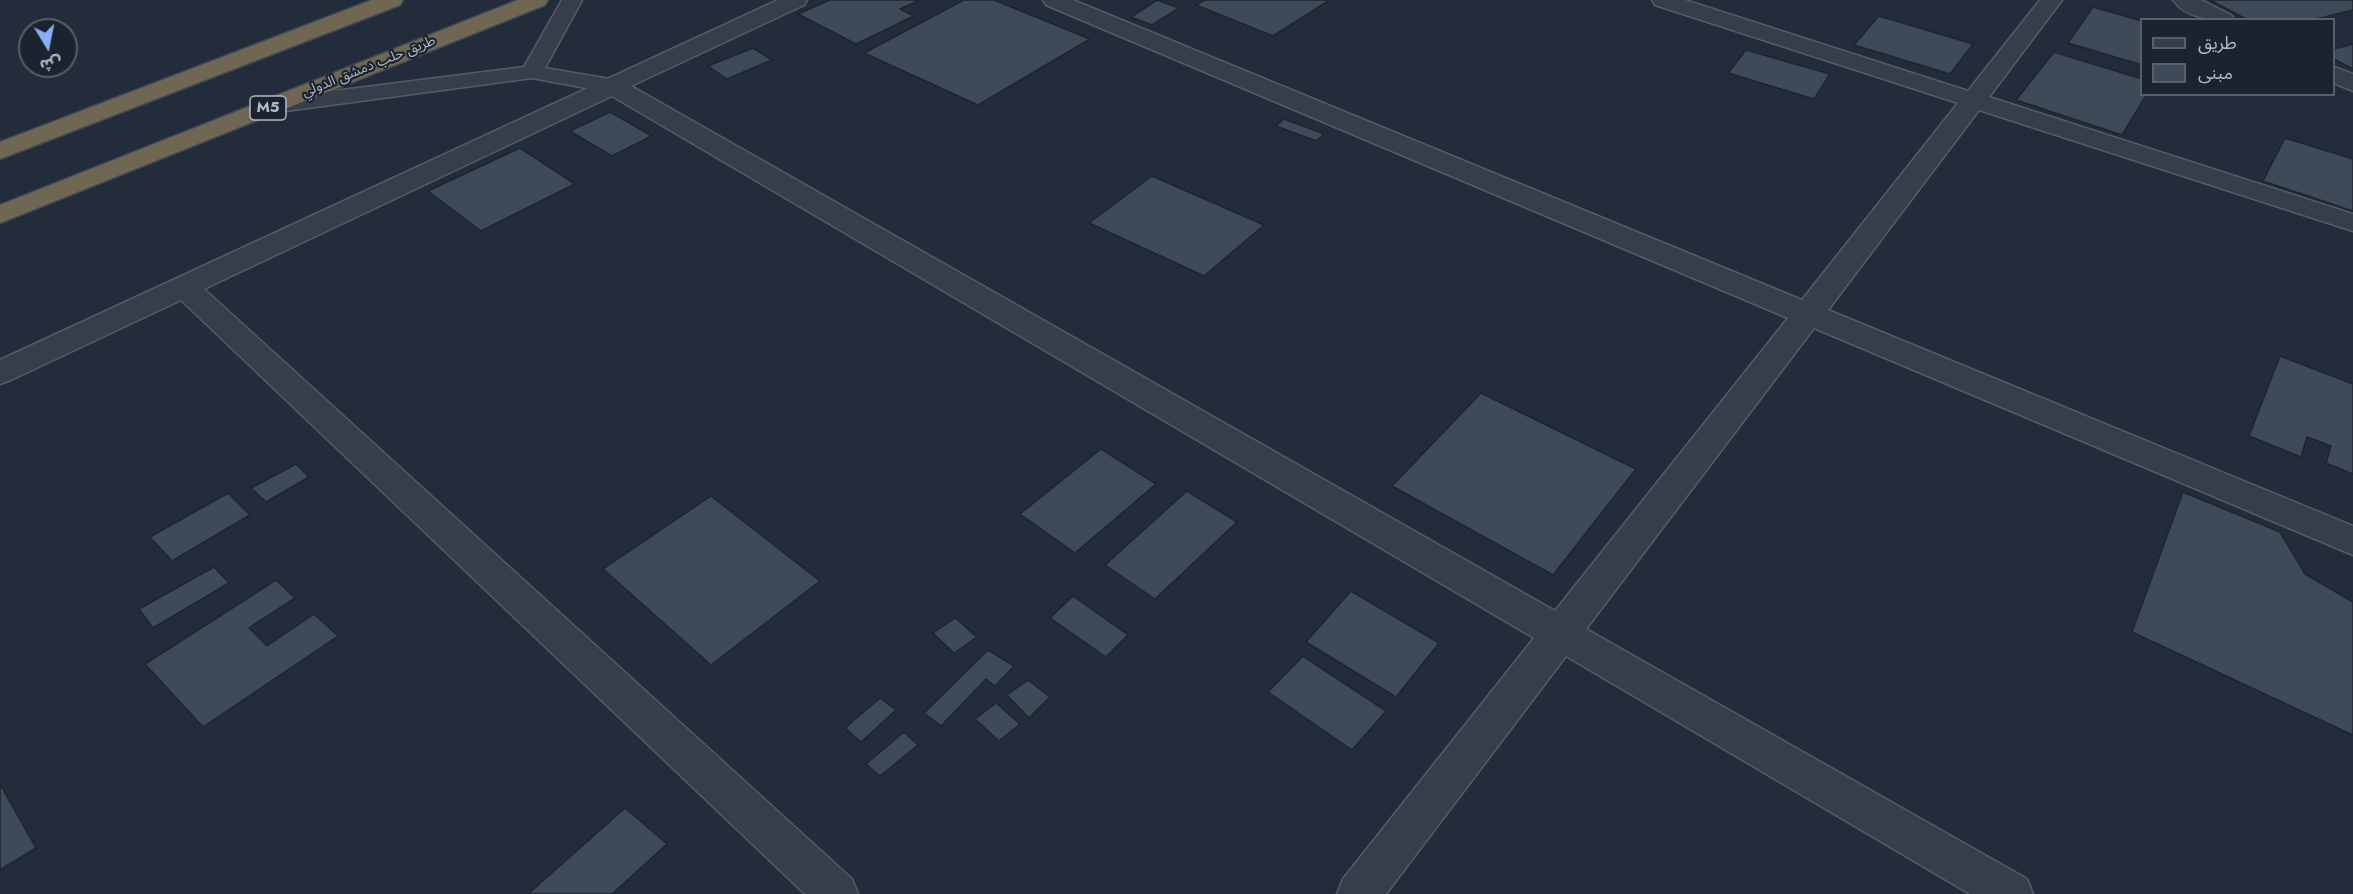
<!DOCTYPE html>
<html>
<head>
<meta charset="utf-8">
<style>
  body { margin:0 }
  #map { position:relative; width:2353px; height:894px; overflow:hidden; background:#232c3a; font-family:Jost,"Noto Sans Arabic",sans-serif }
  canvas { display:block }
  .legend { position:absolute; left:2140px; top:18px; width:195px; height:78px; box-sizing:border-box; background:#1c232f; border:2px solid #585f6b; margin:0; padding:8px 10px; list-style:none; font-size:18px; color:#b1b9c6 }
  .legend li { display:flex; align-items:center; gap:12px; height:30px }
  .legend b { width:30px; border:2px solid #585f6b }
  .north { position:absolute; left:18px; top:18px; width:60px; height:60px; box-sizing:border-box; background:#1c232f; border:2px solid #585f6b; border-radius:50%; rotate:170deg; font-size:16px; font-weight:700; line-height:24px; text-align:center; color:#b1b9c6 }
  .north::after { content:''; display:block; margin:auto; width:21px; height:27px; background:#88aff4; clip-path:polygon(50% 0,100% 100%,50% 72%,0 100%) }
</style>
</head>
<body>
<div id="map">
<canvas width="2353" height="894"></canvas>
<ul class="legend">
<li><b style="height:8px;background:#363e4a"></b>طريق</li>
<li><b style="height:16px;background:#3f4a59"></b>مبنى</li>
</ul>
<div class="north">ش</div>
</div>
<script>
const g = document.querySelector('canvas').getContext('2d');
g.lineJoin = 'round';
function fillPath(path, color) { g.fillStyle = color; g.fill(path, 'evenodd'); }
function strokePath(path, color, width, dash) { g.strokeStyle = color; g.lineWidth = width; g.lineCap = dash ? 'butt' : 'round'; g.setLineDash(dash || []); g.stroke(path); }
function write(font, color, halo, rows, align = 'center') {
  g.font = font + ' Jost,"Noto Sans Arabic",sans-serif'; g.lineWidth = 4.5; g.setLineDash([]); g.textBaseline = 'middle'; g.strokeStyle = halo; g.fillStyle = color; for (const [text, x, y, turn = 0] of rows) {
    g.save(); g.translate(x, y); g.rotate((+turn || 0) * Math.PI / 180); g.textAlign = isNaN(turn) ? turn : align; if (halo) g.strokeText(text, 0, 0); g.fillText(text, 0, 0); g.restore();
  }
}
const building = new Path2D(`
  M830,0H920L900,9L914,16L856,44L798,14Z
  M964,0H994L1090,39L978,105L864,53Z
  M1157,0L1179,8L1152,25L1131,17Z
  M1205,0H1324L1328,1L1273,36L1196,5Z
  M2210,0H2353V10L2312,20H2248Z
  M2093,7L2142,21V65L2068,43Z
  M1879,16L1973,44L1950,74L1854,45Z
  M2353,44V69L2334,59V49Z
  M753,48L772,60L727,79L708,66Z
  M1746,50L1830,74L1814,99L1728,73Z
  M2054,52L2142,79V94H2147L2122,135L2016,100Z
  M610,112L652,136L612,156L570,131Z
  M1284,119L1324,134L1316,141L1276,126Z
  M2285,138L2353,159V211L2263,181Z
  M520,148L575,184L481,231L428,191Z
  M1152,176L1264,225L1204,276L1089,223Z
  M2280,356L2353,384V474L2326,463L2331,446L2307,437L2301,457L2249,436Z
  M1481,393L1636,469L1553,575L1392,486Z
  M1101,449L1156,484L1075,553L1020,514Z
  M296,464L309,477L266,502L251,488Z
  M1187,491L1237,522L1155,599L1105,565Z
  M2183,492L2280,532L2305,574L2353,602V735L2132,632Z
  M228,493L250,515L172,561L150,537Z
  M711,496L820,581L711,665L603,569Z
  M214,567L229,583L153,628L139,609Z
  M276,580L295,598L249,628L267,646L314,614L338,636L203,727L145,664Z
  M1351,591L1439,643L1396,697L1306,642Z
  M1073,596L1128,635L1106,657L1050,618Z
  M955,618L977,637L954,653L933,633Z
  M988,650L1014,666L995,686L986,679L941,726L924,713Z
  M1303,656L1386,711L1352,750L1268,692Z
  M1028,680L1050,697L1029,718L1007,695Z
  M880,698L896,710L861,742L845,728Z
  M996,703L1020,724L999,741L975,719Z
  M904,732L918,745L880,776L866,764Z
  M0,784L36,848L0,870Z
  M625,808L667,844L612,894H528Z`);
fillPath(building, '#3f4a59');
strokePath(building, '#1e2531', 1.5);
const service = new Path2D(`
  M562,0H582L545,68L621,81L624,86L621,91L613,93L532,78L271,113L263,111L260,106L263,101L271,99L524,67Z`);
const minor = new Path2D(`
  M778,0H807L804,5L631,86L1555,611L1788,318L1046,5L1043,0H1073L1802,300L1958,103L1655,5L1652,0H1685L1968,91L2040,0H2062L1989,97L2353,214V231L1979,110L1828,310L2353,526V555L1814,328L1586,629L2027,879L2033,894H1970L1566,656L1386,894H1337L1343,879L1534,638L612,96L204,289L852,879L858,894H805L181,300L11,380L0,384V360Z
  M2173,0H2201L2231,15L2234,20C2213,20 2186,19 2173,0Z
  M2334,67L2353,74V91L2334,83Z`);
const motorway = new Path2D(`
  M372,0H403L400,5L0,159V142Z
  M518,0H548L545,5L0,223V205Z`);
strokePath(service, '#545c68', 3);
strokePath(minor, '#545c68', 3);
strokePath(motorway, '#414955', 3);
fillPath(service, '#363e4a');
fillPath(minor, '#363e4a');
fillPath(motorway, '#706654');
write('14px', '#b1b9c6', '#1c232f', [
  ["طريق حلب دمشق الدولي",369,67,-22]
]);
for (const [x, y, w] of [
  [268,108,36]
]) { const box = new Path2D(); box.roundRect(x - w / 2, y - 12, w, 24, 4.5); g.fillStyle = '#1c232f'; g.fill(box); strokePath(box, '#b1b9c6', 1.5); }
write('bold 15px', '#b1b9c6', null, [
  ["M5",268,108]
]);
</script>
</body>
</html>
